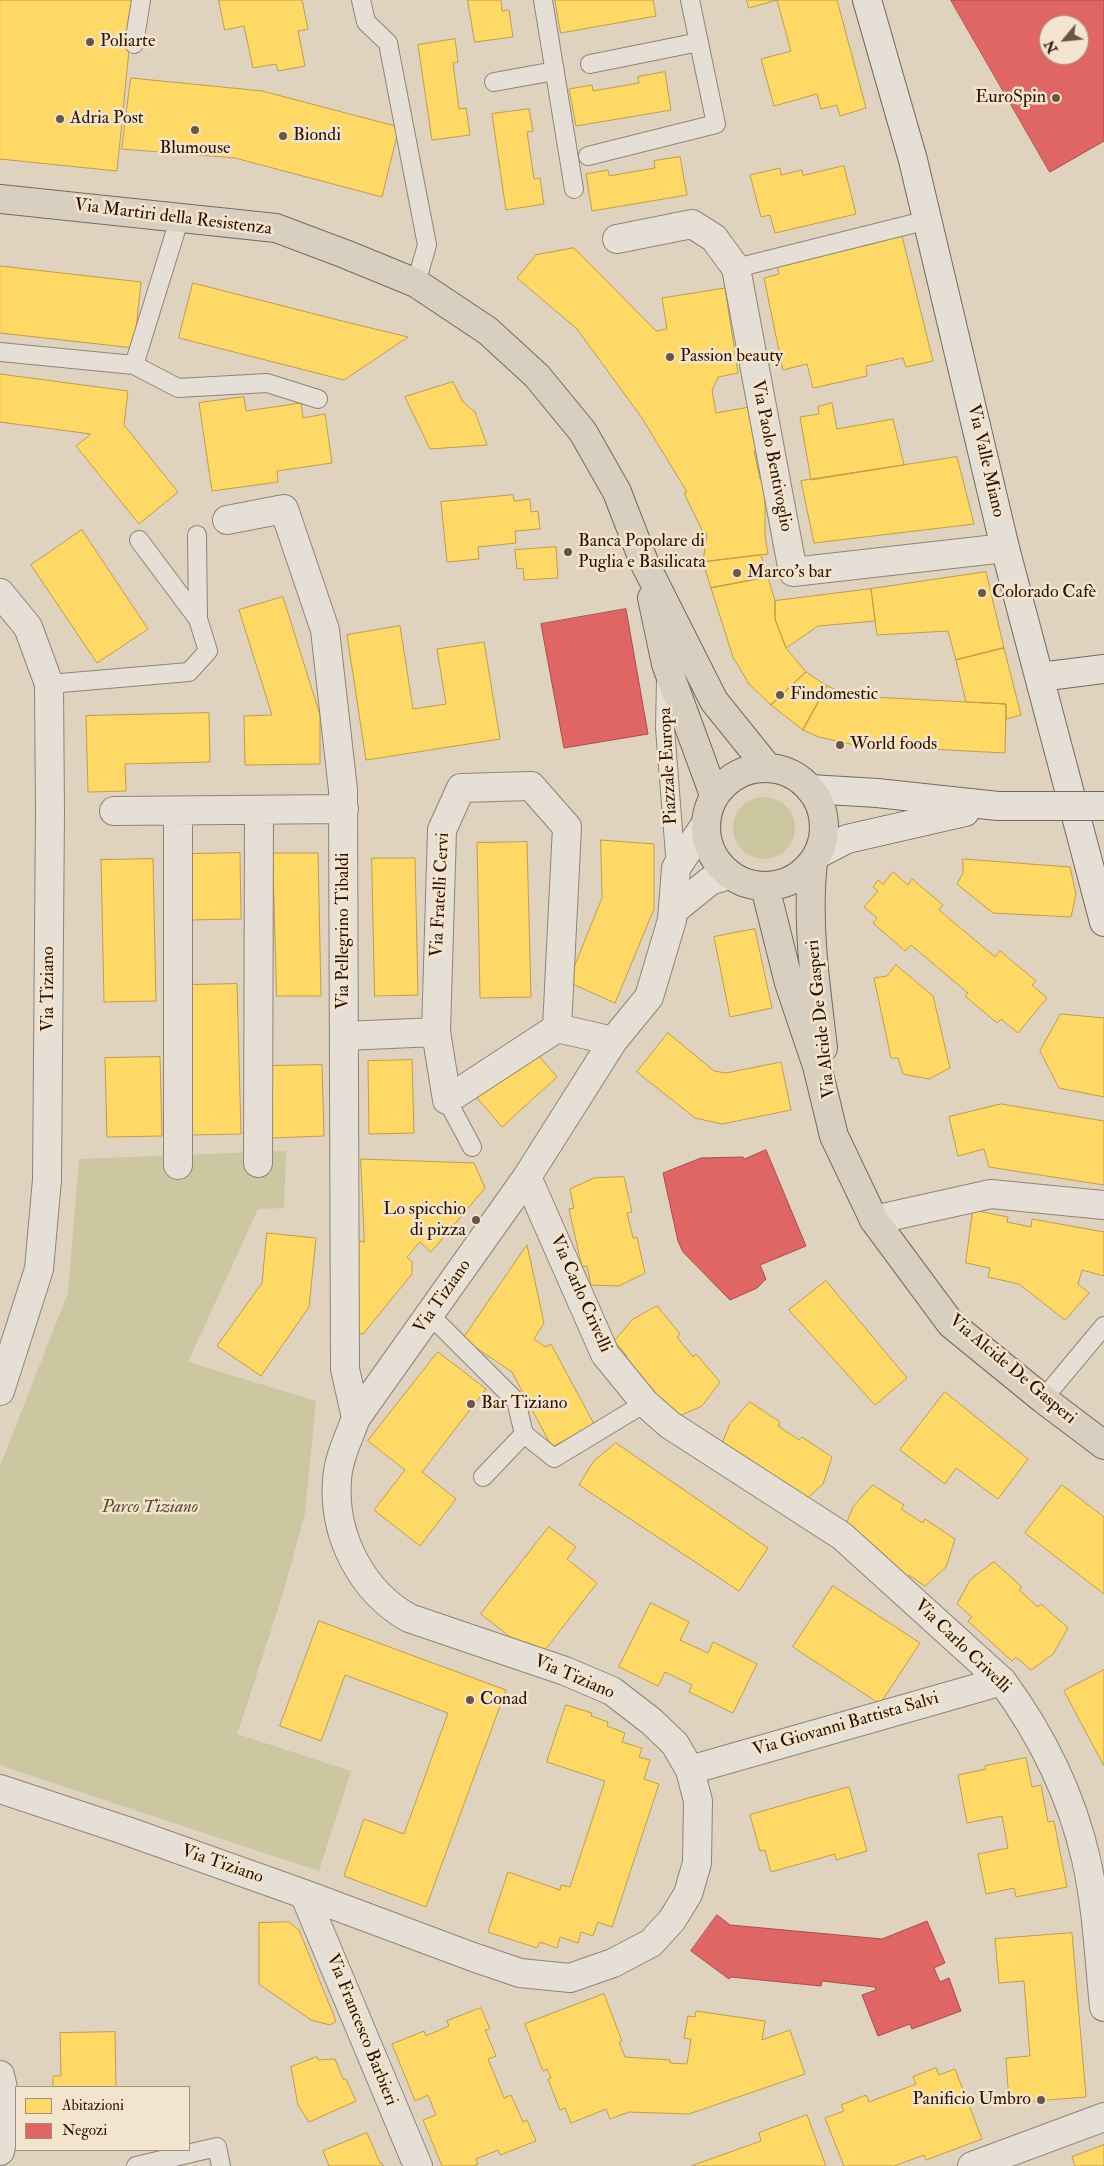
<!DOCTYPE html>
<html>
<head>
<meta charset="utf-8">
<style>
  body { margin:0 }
  #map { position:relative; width:1104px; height:2166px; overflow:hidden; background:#dfd2bf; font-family:"IM FELL Double Pica",serif }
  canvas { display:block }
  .legend { position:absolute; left:15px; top:2086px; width:175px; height:65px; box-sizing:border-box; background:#f3e4cd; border:1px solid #a3907b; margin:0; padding:6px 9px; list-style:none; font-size:15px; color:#2c1101 }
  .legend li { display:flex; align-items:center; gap:10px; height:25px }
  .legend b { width:25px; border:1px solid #a3907b }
  .north { position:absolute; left:1039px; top:15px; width:50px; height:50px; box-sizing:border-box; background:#f3e4cd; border:1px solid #a3907b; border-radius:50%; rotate:242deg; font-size:14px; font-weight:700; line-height:20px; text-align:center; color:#2c1101 }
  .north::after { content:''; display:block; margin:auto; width:18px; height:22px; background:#6b5544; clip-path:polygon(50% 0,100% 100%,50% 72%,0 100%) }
</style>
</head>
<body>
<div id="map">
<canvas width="1104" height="2166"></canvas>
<ul class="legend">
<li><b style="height:14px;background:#ffd966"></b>Abitazioni</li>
<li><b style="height:14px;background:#e06666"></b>Negozi</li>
</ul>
<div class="north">N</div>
</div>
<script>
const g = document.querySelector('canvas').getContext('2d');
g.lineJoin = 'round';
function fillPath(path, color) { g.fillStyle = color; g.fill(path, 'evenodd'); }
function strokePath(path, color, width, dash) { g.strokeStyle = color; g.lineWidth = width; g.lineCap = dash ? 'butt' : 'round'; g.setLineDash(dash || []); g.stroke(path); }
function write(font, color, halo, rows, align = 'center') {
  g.font = font + ' "IM FELL Double Pica",serif'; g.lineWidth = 5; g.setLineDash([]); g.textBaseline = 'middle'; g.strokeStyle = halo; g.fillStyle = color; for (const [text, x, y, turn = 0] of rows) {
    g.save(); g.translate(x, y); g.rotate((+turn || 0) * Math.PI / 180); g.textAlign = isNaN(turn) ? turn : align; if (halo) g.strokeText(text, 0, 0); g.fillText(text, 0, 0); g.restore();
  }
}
fillPath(new Path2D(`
  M733 828a31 31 0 1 1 62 0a31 31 0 1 1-62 0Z
  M286,1151L284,1208L258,1209L188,1362L316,1401L305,1513L282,1597L237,1734L351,1771L319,1871L5,1767L0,1764V1466L68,1293L79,1159Z`), '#ccc6a1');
const homes = new Path2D(`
  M0,0H134L117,171L0,159Z
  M219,0H302L308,29L298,31L305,66L278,71L276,64L253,68L244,26L225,30Z
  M468,0H501L502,11L509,10L513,37L475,42Z
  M555,0H653L656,16L561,33Z
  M747,0H837L866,108L840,116L837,105L821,109L817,94L774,106L761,59L791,51L777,0L749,8Z
  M455,39L458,62L453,63L459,109L466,108L470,135L432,140L418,45Z
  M665,72L671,110L576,126L569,89L592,85L593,91L639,83L638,77Z
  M131,78L262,91L399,127L382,197L235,158L122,149Z
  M529,109L533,131L527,132L534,179L540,178L544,204L506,210L492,114Z
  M680,157L687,195L592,211L586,174L608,170L609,176L655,168L654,161Z
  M844,166L856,214L775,233L770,215L761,217L750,175L780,168L781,175L802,170L803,175Z
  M900,228L933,361L906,367L903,358L866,366L867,376L813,388L807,364L783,370L764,278L779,274L777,265L875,243L872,234Z
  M574,248L656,331L667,329L662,298L725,288L738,373L718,377L712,391L716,413L755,406L763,449L754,451L760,479H765V536L768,554L703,562L707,533L704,534L684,493L687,492L642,418L577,329L517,278L536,255Z
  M0,266L141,282L134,348L0,333Z
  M193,283L346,322L408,337L344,380L179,338Z
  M0,374L128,391L124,425L178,492L139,524L76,446L91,434L0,422Z
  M453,382L463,402L475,412L487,445L430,449L405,397Z
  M244,397L246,411L301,403L303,418L325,414L332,463L277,471L278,482L212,491L199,403Z
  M832,403L837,429L893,419L904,465L811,480L800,417L819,414L818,407Z
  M957,457L974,524L814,543L801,481Z
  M513,495L514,501L530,499L531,512L538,511L540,529L515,531L516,543L478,547L479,559L447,562L441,502Z
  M82,530L148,629L97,663L31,565Z
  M556,547L558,578L524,580L523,568L517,569L515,550Z
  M761,555L768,577L711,588L703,562Z
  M986,572L1004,648L956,660L948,631L877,635L871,589Z
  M768,577L775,601V619L786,648L806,672L771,705L749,684L733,657L711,588Z
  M871,589L875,621L818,626L786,648L775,619V601Z
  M283,597L320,715V764L245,765L244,716L272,715L239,610Z
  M400,626L413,709L446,704L437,649L484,642L500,739L366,760L347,635Z
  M1004,648L1021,715L1006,719V704L966,702L956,660Z
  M806,672L827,686L803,730L771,705Z
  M827,686L852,696L1006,704L1005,753L855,745L819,737L803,730Z
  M209,713L210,762L125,764L126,791L88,792L86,716Z
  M601,840L654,844V909L615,1003L568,982L602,898Z
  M527,842L531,997L480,998L477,843Z
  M240,853L241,919L189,920L187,854Z
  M273,853H318L321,996H277Z
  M372,858H415L418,995L375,996Z
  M153,859L156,1001L104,1002L101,860Z
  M963,859L1070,867L1076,894L1071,917L993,913L957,884L963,873Z
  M893,872L908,885L912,879L943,905L939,910L995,957L1000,951L1036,981L1032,985L1047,998L1018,1033L1001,1019L997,1023L965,996L968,993L911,945L905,951L873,923L877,918L864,907L878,891L873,887L878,880L883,884Z
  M755,929L772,1008L730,1017L714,937Z
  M896,965L933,996L950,1068L929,1079L903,1074L898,1058H891L874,978L887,976Z
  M237,984L241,1134L190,1135L186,985Z
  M1061,1014L1104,1018V1097L1059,1088L1040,1051Z
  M668,1033L714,1071L726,1073L781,1062L791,1110L722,1124L695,1118L637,1072Z
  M532,1048L557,1077L502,1127L477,1098Z
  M160,1057L162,1136L107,1137L105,1058Z
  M412,1060L414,1133L369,1134L368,1061Z
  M322,1065L324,1136L270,1138L269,1066Z
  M1001,1104L1104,1121V1185L989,1167L984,1149L958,1156L949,1117Z
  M361,1159L474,1163L485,1188L431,1252L420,1242L407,1257L412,1262V1274L363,1334L356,1333L353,1300H359L356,1240L364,1242Z
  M624,1177L632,1212L627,1213L633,1238L637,1237L645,1273L619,1286L591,1285L587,1266L582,1267L569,1209L574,1208L570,1189L594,1178Z
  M973,1210L1008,1217L1007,1222L1031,1227L1032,1219L1104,1232V1276L1082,1270L1078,1284L1089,1293L1065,1320L1019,1284L988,1277L990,1268L966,1263Z
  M267,1233L316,1238L309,1307L261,1376L217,1346L262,1283Z
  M527,1245L544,1323L534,1339L545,1347L551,1344L594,1424L552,1447L512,1372L463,1339Z
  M826,1281L907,1378L875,1405L789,1310Z
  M657,1306L680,1334L677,1337L693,1357L696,1354L720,1382L702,1406L677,1417L661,1405L623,1359L627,1356L614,1341L632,1320Z
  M438,1352L486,1389L422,1472L456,1499L420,1546L374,1510L405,1470L368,1441Z
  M945,1392L1028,1459L998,1499L956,1468L945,1484L900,1450Z
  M750,1402L780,1422L778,1426L799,1440L802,1437L832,1457L823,1484L802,1503L720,1448L730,1424Z
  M616,1443L768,1548L739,1591L579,1485L593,1462Z
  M873,1485L904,1505L901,1509L923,1523L925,1519L955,1539L946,1567L925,1586L909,1575L907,1579L843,1532L853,1507Z
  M1062,1485L1104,1517V1594L1025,1533Z
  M549,1527L576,1547L567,1559L597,1583L538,1659L481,1614Z
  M994,1562L1022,1587L1019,1590L1038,1607L1041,1604L1068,1628L1053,1654L1031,1670L1016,1657L1012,1661L968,1621L972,1617L957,1604L970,1580Z
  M833,1586L920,1643L880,1704L793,1647Z
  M651,1603L689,1622L680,1640L708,1653L713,1642L757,1664L733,1713L689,1692L692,1685L665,1672L658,1686L619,1667Z
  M319,1621L506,1690L426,1907L344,1876L364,1819L404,1834L448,1713L345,1675L321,1741L280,1726Z
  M1104,1670V1766L1064,1691Z
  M566,1705L592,1713L591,1716L608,1722L607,1726L625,1733L622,1742L642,1748L639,1757L650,1760L644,1779L659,1784L612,1927L598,1922L593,1936L581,1932L578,1943L560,1937L557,1948L540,1942L537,1948L488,1932L508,1872L560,1890L561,1885L570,1887L605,1781L547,1762Z
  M1026,1758L1032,1787L1041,1785L1048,1822L1054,1821L1067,1887L1016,1897L1014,1888L986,1894L978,1854L1008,1848L1002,1816L967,1823L958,1775L986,1769L985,1766Z
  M849,1787L867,1851L836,1860L835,1854L771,1872L765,1850L760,1851L750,1815Z
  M289,1922L299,1930L336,2021L330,2025L311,2020L259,1984V1923Z
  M1072,1933L1086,2097L1009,2103L1006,2058L1030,2056L1024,1981L999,1983L995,1939Z
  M604,1994L622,2041L619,2042L625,2057L670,2060V2063L687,2064L691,2039L684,2038L688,2016L695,2017L696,2011L765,2021L762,2040L790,2030L805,2074L689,2114L629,2112L610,2119L606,2109L571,2123L565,2108L560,2110L548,2079L551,2078L547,2069L543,2071L525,2024Z
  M481,2008L490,2029L485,2030L496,2056L488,2059L504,2098L511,2095L523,2122L527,2120L536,2141L500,2155L498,2150L476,2159L478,2164L473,2166H442L423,2120L436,2115L428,2095L415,2101L392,2044L424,2031L426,2036L449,2026L447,2021Z
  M115,2032L116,2087H53V2076H61L60,2033Z
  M317,2057L318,2060L335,2059L343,2079H346L356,2101L309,2122L298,2105L291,2067Z
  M936,2068L939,2075L955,2069L982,2139L926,2160L924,2155L894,2166H844L825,2118L844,2111L841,2105L866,2095L869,2102L916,2084L913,2077Z
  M807,2115L826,2166H691L761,2141L759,2133Z
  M367,2133L380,2163H382L383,2166H329L323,2151Z
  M1104,2145V2166H1075L1072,2157Z`);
fillPath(homes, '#ffd966');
strokePath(homes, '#c09d48', 1);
const shops = new Path2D(`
  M951,0H1104V141L1050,172ZM1049,25H1079V55H1049Z
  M626,609L648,734L564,748L541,624Z
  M766,1150L806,1246L760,1265L766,1279L757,1288L730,1300L683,1252L678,1241L663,1173L701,1158L743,1157L744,1159Z
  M717,1915L730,1925L882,1939L927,1921L945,1963L934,1968L940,1982L949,1978L961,2011L912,2029L910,2024L878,2036L862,1995L876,1990L875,1987L822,1981L821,1986L731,1977L729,1979L691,1951Z`);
fillPath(shops, '#e06666');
strokePath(shops, '#aa4c48', 1);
const lane = new Path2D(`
  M361,0L366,22L388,43L427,245L416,283
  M543,0L574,189
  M134,44L141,0
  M590,64L699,42
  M494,82L555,71
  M588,156L716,124L690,0
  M736,268L928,220
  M0,352L134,365L180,217
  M134,365L178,388L267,383L318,399
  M197,535L198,619
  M666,680L665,728L676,868
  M49,684L189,672L208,651L198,619L139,540
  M447,1100L472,1147
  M430,1315L516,1401L524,1434
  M1043,1399L1104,1326
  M483,1477L524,1434L554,1458L645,1403
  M136,2166L217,2147L221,2166`);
const street = new Path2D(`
  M617,239L692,224L714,238L736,268L793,572L1005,548
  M227,520L284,509L325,630L343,790L345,1369L356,1418
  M0,593L28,627L49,684L50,812L47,1180L39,1269L0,1391
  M114,811L344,809
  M673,911L710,881L729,875
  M557,1028L567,827L531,786L461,788L442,830L436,1032L447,1100L557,1028L613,1041
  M344,1036L436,1032
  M258,1163L259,810
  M178,1165V811
  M527,1177L605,1354L645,1403L670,1425L842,1536L1002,1681C1041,1734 1071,1794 1086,1859C1097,1907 1099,1958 1104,2007
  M874,1220L991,1194L1104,1205
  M690,1770L1002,1681
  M0,1789L127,1831L304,1894L473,1957L520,1973L570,1978L613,1963L651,1943L672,1920L688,1894L697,1863L698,1801L690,1770L675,1744L651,1721L612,1691L565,1671L409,1618C361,1591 333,1535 337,1480C338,1459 349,1437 356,1418L527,1177L613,1041L649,997L672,920L676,868L705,825
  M304,1894L418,2166
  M0,2075C7,2102 6,2124 0,2151
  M972,2166L1104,2117`);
const secondary = new Path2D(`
  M867,0L913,160L1005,548L1104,922
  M1040,677L1104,669
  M810,789L877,793L998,806H1050
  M818,854L847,839L965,812`);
const primary = new Path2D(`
  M0,199L276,228L345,254L416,283L488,331L537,376L583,432L617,492L644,562L714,701L768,768
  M652,598L666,664L714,795
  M706 827a59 59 0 1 1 118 0a59 59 0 1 1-118 0Z
  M813,862C806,924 816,987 823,1048
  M765,887L789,983L817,1066L834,1136L874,1220L951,1324L1043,1399L1104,1445`);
strokePath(lane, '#8f8477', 20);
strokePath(street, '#8f8477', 30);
strokePath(secondary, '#756a5e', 30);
strokePath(primary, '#756a5e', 30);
strokePath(lane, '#e6dfd5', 18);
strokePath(street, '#e6dfd5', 28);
strokePath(secondary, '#e6dfd5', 28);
strokePath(primary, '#d9cfc1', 28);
const secondaryBridge = new Path2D(`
  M1050,806H1104`);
strokePath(secondaryBridge, '#756a5e', 30, []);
strokePath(secondaryBridge, '#e6dfd5', 28);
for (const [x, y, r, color] of [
  [90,42,5,"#6b5544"],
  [1056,98,5,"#6b5544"],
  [60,119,5,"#6b5544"],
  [195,130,5,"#6b5544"],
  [283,136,5,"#6b5544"],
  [670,357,5,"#6b5544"],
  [568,552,5,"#6b5544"],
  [737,573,5,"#6b5544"],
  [982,593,5,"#6b5544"],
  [780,695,5,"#6b5544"],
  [840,745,5,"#6b5544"],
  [476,1220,5,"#6b5544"],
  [471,1404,5,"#6b5544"],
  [470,1700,5,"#6b5544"],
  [1041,2100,5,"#6b5544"]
]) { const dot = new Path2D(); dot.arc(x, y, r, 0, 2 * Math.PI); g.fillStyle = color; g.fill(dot); strokePath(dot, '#f3e4cd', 2); }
write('18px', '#2c1101', '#f3e4cd', [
  ["Poliarte",100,42],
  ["EuroSpin",1046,98,"right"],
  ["Adria Post",70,119],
  ["Biondi",293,136],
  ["Blumouse",195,149,"center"],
  ["Passion beauty",680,357],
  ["Banca Popolare di",578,542],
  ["Puglia e Basilicata",578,563],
  ["Marco's bar",747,573],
  ["Colorado Cafè",992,593],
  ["Findomestic",790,695],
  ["World foods",850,745],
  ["Lo spicchio",466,1210,"right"],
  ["di pizza",466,1231,"right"],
  ["Bar Tiziano",481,1404],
  ["Conad",480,1700],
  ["Panificio Umbro",1031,2100,"right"]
], 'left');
write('18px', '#2c1101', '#f3e4cd', [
  ["Via Martiri della Resistenza",173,218,7],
  ["Via Paolo Bentivoglio",771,456,79],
  ["Via Valle Miano",985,461,77],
  ["Piazzale Europa",669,766,-93],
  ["Via Fratelli Cervi",441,895,-87],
  ["Via Pellegrino Tibaldi",344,931,-90],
  ["Via Tiziano",49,989,-90],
  ["Via Alcide De Gasperi",822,1019,-96],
  ["Via Carlo Crivelli",580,1294,66],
  ["Via Tiziano",443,1297,-55],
  ["Via Alcide De Gasperi",1012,1370,40],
  ["Via Carlo Crivelli",962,1647,44],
  ["Via Tiziano",574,1678,23],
  ["Via Giovanni Battista Salvi",846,1725,-16],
  ["Via Tiziano",222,1865,19],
  ["Via Francesco Barbieri",361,2030,68]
]);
write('italic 18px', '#5e4d31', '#f3e4cd', [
  ["Parco Tiziano",150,1508]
]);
</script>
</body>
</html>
